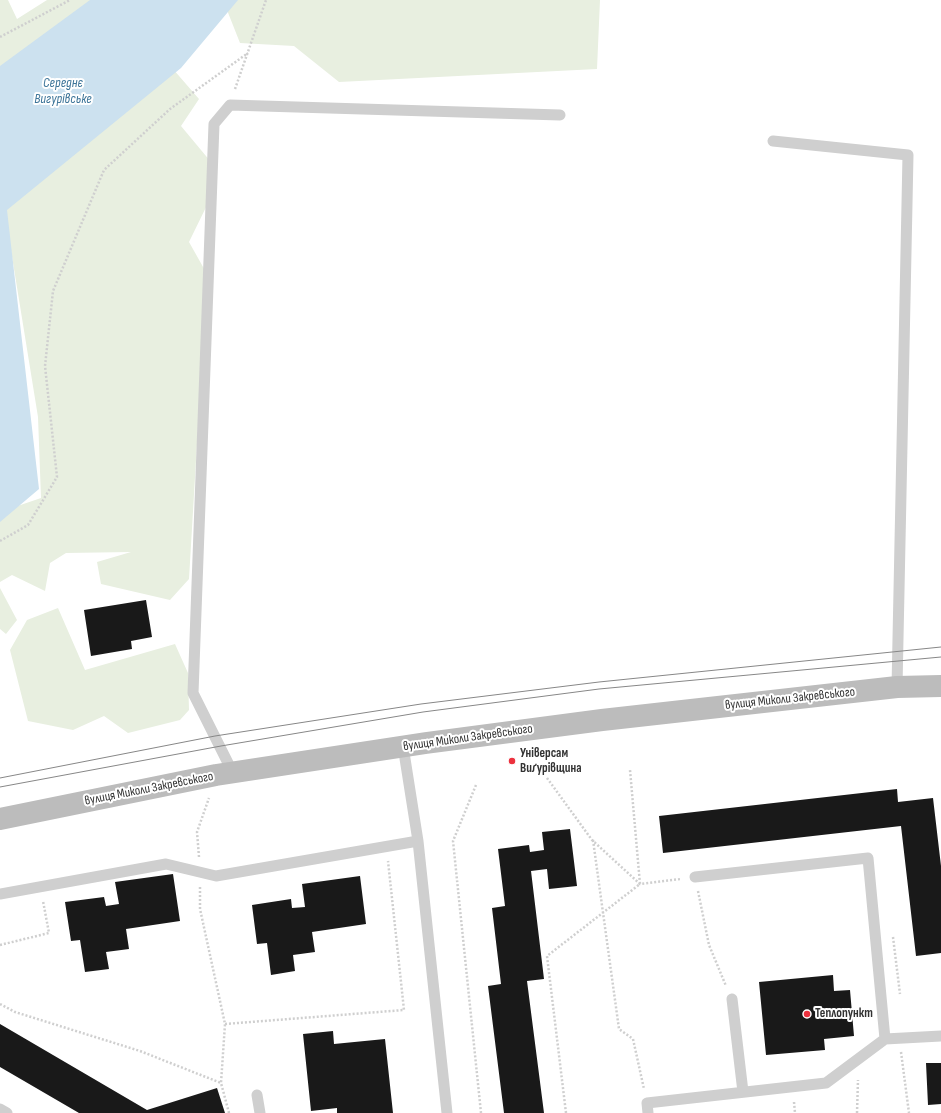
<!DOCTYPE html>
<html>
<head>
<meta charset="utf-8">
<style>
  body { margin:0 }
  canvas { display:block; background:#fff }
</style>
</head>
<body>
<canvas width="941" height="1113"></canvas>
<script>
const g = document.querySelector('canvas').getContext('2d');
g.lineJoin = 'round';
function fillPath(path, color) { g.fillStyle = color; g.fill(path, 'evenodd'); }
function strokePath(path, color, width, dash) { g.strokeStyle = color; g.lineWidth = width; g.lineCap = dash ? 'butt' : 'round'; g.setLineDash(dash || []); g.stroke(path); }
function write(font, color, halo, rows, align = 'center') {
  g.font = font + ' "Sofia Sans Condensed",sans-serif'; g.lineWidth = 4; g.setLineDash([]); g.textBaseline = 'middle'; g.strokeStyle = halo; g.fillStyle = color; for (const [text, x, y, turn = 0] of rows) {
    g.save(); g.translate(x, y); g.rotate((+turn || 0) * Math.PI / 180); g.textAlign = isNaN(turn) ? turn : align; if (halo) g.strokeText(text, 0, 0); g.fillText(text, 0, 0); g.restore();
  }
}
fillPath(new Path2D(`
  M0,0H8L17,19L47,0H144L0,96Z
  M229,0H600L597,69L339,82L294,46L240,43L225,5Z
  M173,69L199,99L181,126L211,162V197L189,242L207,274L189,579L170,600L101,584L97,562L131,552L66,553L50,563L45,591L12,575L0,582V512L41,498L38,417L4,207Z
  M0,588L17,620L6,634L0,629Z
  M58,608L85,670L175,644L188,673L189,710L180,720L128,733L104,716L73,730L28,721L10,650L27,620Z`), '#e8efe0');
fillPath(new Path2D(`
  M90,0H238L181,68L7,210L39,489L0,522V66Z`), '#cce1ef');
fillPath(new Path2D(`
  M146,600L152,637L131,641L132,649L91,656L84,610Z
  M897,789L898,802L933,798L941,866V953L916,956L901,826L663,853L659,816Z
  M570,829L577,886L549,889L547,869L531,871L544,979L527,981L544,1113H504L488,986L501,984L492,908L505,906L498,849L529,845L530,852L544,850L542,832Z
  M173,874L180,921L126,929L129,949L106,952L109,969L85,972L80,940L71,941L65,902L104,897L106,906L119,904L115,882Z
  M360,876L366,924L312,932L315,952L293,955L295,971L271,975L267,943L257,944L252,905L291,899L292,908L305,907L302,884Z
  M833,975L834,991L850,990L854,1036L824,1039L825,1050L766,1055L759,982Z
  M0,1024L147,1110L217,1088L225,1113H79L0,1067Z
  M333,1031L334,1044L385,1039L393,1113H337V1108L311,1111L303,1034Z
  M926,1063H941V1104L928,1105Z`), '#191919');
strokePath(new Path2D(`
  M0,37L70,0
  M235,89L266,0
  M0,541L28,525L57,477L45,366L53,291L104,170L170,109L248,53
  M547,778L592,840L640,884L681,879
  M476,785L453,841L481,1113
  M593,840L619,1029L633,1039L644,1089
  M199,857L197,832L209,798
  M200,887V909L225,1024L221,1083L229,1113
  M698,891L709,945L726,986
  M893,937L900,994
  M0,945L49,933L43,901
  M0,1004L15,1012L140,1051L221,1083
  M225,1024L404,1010L388,861
  M901,1052L909,1113
  M794,1102L795,1113
  M566,1113L547,956L640,884L630,770
  M857,1113L858,1080`), '#cfcfcf', 2.5, [2, 2]);
strokePath(new Path2D(`
  M773,141L908,155L897,687
  M403,746L418,841L447,1113
  M233,773L193,693L214,124L230,105L560,115
  M695,877L868,858L885,1039
  M0,894L166,864L216,876L418,841
  M732,999L743,1092
  M257,1095L260,1113
  M0,1109L7,1113
  M648,1113L647,1103L826,1083L885,1039L941,1036`), '#cfcfcf', 11);
strokePath(new Path2D(`
  M0,819L216,775L426,743L602,720L897,687L941,686`), '#bcbcbc', 22);
strokePath(new Path2D(`
  M0,778L215,736L421,704L599,682L941,647
  M0,787L221,746L423,712L599,689L941,657`), '#878787', 1);
for (const [x, y, r, color] of [
  [512,761,4,"#ec313e"],
  [807,1014,4,"#ec313e"]
]) { const dot = new Path2D(); dot.arc(x, y, r, 0, 2 * Math.PI); g.fillStyle = color; g.fill(dot); strokePath(dot, '#fff', 1.5); }
write('13px', '#323232', '#fff', [
  ["вулиця Миколи Закревського",790,699,-6],
  ["вулиця Миколи Закревського",468,738,-8],
  ["вулиця Миколи Закревського",149,789,-11]
]);
write('bold 13px', '#323232', '#fff', [
  ["Універсам",520,754],
  ["Виґурівщина",520,769],
  ["Теплопункт",815,1014]
], 'left');
write('italic 14px', '#3c7498', '#fff', [
  ["Середнє",63,83],
  ["Вигурівське",63,99]
]);
</script>
</body>
</html>
